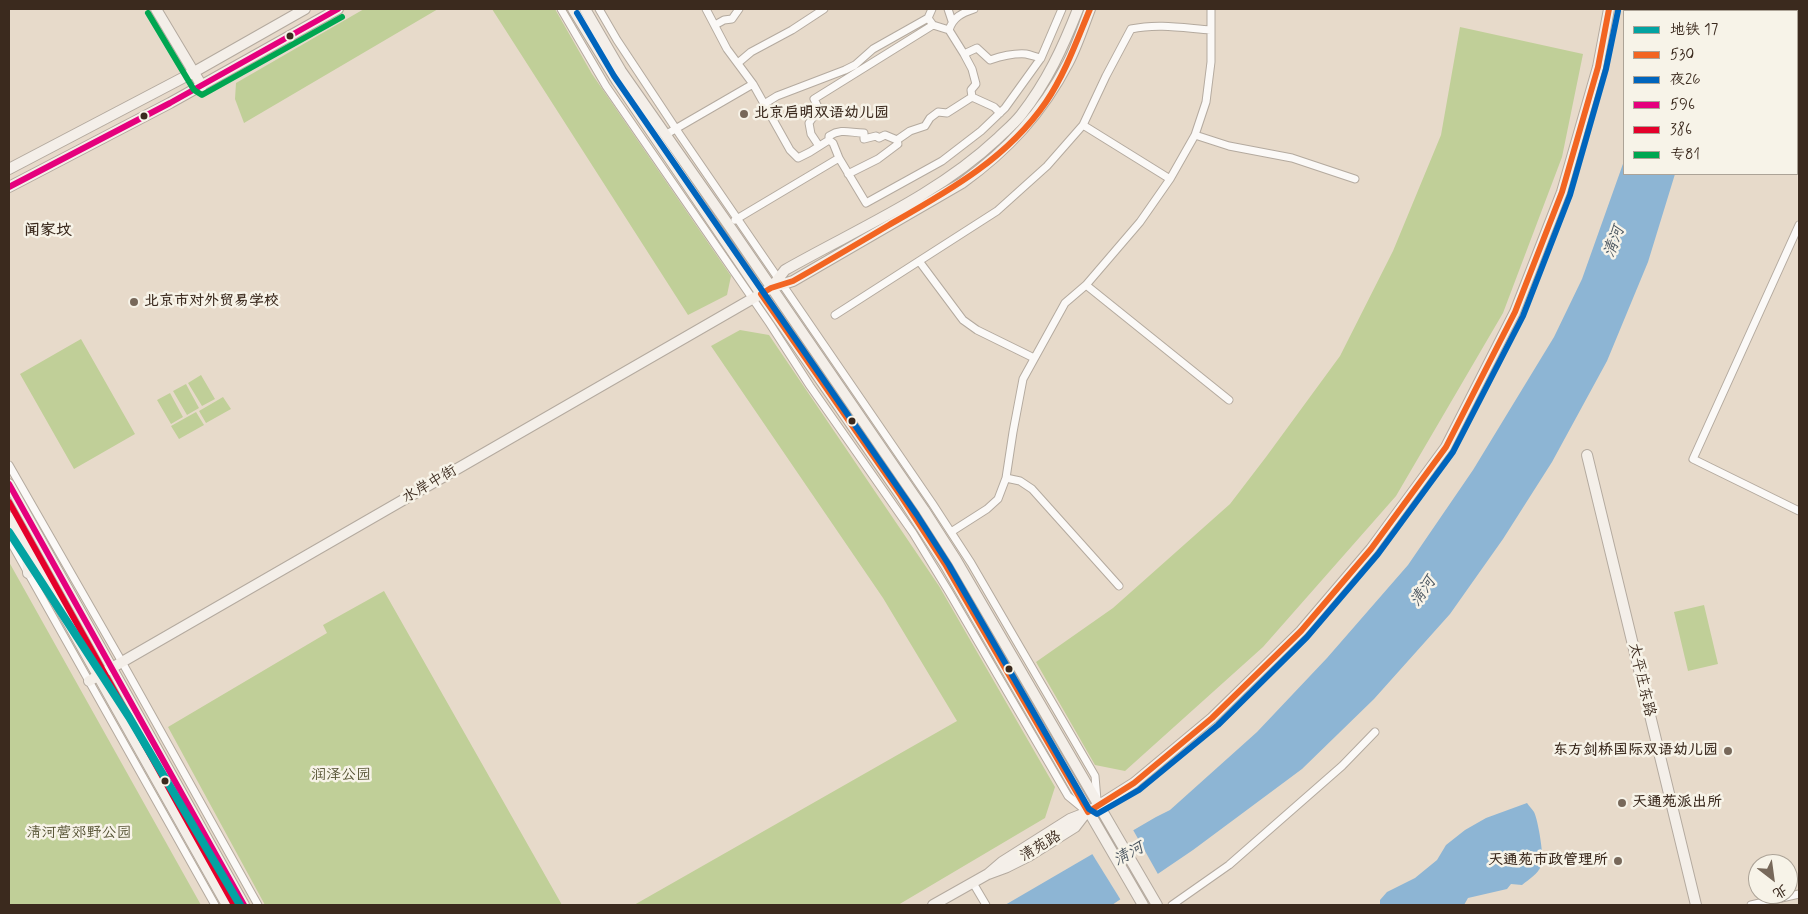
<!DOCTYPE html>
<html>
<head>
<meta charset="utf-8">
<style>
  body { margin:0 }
  #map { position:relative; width:1808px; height:914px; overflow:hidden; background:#e7daca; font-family:Mynerve,"LXGW WenKai TC",sans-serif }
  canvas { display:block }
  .frame { position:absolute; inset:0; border:10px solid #3b2a1e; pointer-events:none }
  .legend { position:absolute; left:1623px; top:10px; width:175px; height:165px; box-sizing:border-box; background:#f7f3e8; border:1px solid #aca397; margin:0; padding:6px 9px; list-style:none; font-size:15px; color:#3b2a1e }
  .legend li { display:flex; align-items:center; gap:10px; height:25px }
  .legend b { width:25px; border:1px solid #aca397 }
  .north { position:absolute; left:1748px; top:854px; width:50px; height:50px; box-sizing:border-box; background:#f7f3e8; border:1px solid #aca397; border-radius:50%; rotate:150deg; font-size:14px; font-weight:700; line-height:20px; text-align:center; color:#3b2a1e }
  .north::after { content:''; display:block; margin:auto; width:18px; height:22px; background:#77685a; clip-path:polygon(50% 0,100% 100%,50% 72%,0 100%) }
</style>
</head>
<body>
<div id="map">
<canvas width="1808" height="914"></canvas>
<div class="frame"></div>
<ul class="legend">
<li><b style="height:6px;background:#03a3a2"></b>地铁 17</li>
<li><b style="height:6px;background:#f26522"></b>530</li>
<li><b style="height:6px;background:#0065bd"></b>夜26</li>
<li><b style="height:6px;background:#e5007d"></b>596</li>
<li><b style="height:6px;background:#e4002b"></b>386</li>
<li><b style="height:6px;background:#00a651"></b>专81</li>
</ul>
<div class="north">北</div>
</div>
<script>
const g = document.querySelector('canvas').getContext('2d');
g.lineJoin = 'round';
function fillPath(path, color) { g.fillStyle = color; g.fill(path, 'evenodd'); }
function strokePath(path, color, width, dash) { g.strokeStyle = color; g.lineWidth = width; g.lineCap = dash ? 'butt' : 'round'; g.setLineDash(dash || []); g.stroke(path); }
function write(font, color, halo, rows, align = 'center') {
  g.font = font + ' Mynerve,"LXGW WenKai TC",sans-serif'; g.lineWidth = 5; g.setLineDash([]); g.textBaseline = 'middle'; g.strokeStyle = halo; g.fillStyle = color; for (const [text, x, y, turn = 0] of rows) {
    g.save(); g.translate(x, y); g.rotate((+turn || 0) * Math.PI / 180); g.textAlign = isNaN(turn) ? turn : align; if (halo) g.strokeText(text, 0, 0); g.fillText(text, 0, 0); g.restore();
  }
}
fillPath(new Path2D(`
  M364,9H438L244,123L235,99L236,83Z
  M492,9H555L592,74L731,276L727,295L688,315Z
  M1460,27L1583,54L1562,157L1503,313L1396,496L1263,647L1125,771L1095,765L1036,662L1113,608L1230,504L1266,457L1340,356L1393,251L1441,135Z
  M740,330L769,335L939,586L1055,787L1045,818L898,905H634L957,721L883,598L711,346Z
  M81,339L135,434L74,469L20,374Z
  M201,375L215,399L202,406L188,383Z
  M186,384L199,408L187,415L173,391Z
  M170,393L183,417L171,424L157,400Z
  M223,397L231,409L206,423L199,411Z
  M196,412L204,425L179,439L171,426Z
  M9,562L201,905H9Z
  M384,591L562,905H265L168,727L327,633L323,625Z
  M1704,605L1718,664L1688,671L1674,612Z`), '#c0cf98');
fillPath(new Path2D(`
  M1624,161V174H1675L1648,262L1607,361L1552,462L1503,539L1450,614L1374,699L1302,769L1193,850L1112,905H1005L1156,817L1170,810L1257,732L1327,658L1408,565L1473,470L1554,337L1582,279Z
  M1527,803C1529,806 1532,809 1534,812C1538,820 1545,859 1541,866C1538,874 1529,879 1522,885L1511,884L1507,889L1468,898L1464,905H1380V900L1387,892L1415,878L1437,860L1446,845L1465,830L1486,818Z`), '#8db5d4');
fillPath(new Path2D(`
  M1132,828L1159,876L1122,902L1091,852Z`), '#e7daca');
const street = new Path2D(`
  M561,9L606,86L770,324L810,386L913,533L949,592L1068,796L1085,810
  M599,9L617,40L680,135L932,503L971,563L1095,776L1097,800
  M706,9L727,49L753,84L790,150L798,158L810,152L829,140L833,143L839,158
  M932,9L928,18L933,25L949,30
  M948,9L952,21
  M974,9C962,13 953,17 949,30L964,54L977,48L990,60C1002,56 1013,53 1026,54C1031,55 1036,57 1041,58
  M1741,11L1742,9
  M715,25L724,20L732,19L739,9
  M738,63L751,52L792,30L824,9
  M972,97L994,107L1000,113
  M764,104L777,96L845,70L855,65L873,49L928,18
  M1083,125L1170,179
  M665,135L753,84
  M1195,135L1229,146L1292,158L1355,179
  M829,140V136C842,128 850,133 864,133V139L876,136L879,138L885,135L897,140L910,131L925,126L930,118L938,112L947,113L972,97L971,90L976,84L972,69L964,54
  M819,146L811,134L809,123L819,109L814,99L933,25
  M848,174L878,159L898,144L897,140
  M735,220L839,158L866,203L942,161L981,131L1005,108L1041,58L1062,9
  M1799,225L1693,459L1799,511
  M919,261L963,320L977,330L1034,358
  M1086,285L1229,400
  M835,315L997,211L1047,166L1083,125L1106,76L1131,29C1158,23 1184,28 1211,30
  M9,465L122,662L258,905
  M1006,478L1020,481L1032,489L1119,586
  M951,532L987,509L998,499L1006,478L1013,432L1023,379L1065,303L1086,285L1140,222L1170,179L1195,135L1206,102L1211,62V9
  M9,539L215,905
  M973,883L986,905
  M1172,905L1229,865L1342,766L1375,732
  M1751,905L1799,894`);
const secondary = new Path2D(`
  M156,9L202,86
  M573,9L617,81L761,294L901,496L945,564L1143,905
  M585,9L621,71L728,224L924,510L956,560L1157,905
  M1667,9L1669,11
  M1686,9L1689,11
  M1797,122L1799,125
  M1797,137L1799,140
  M9,169L194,72L305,9
  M9,187L170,103L338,9
  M771,288L785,270C857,229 936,196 997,139C1005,131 1014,124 1021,115C1047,82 1063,47 1078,9
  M1587,455L1696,905
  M9,484L244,905
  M9,517L227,905
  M27,550L28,573
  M89,681L771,288L793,281L962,183C1008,150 1042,113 1068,63C1077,46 1083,27 1090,9
  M988,874L1002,862L1070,819L1088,812L1134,783L1212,718L1301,631L1371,549L1446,447L1515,312L1562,192L1598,67L1609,9
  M933,905L988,874L1007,867L1029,856L1075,827L1085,814`);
strokePath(street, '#b4aa9f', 9);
strokePath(secondary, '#b4aa9f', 12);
strokePath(street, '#fbf9f7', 7);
strokePath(secondary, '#f4efe9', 10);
strokePath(new Path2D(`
  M1090,9C1077,40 1065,74 1046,102C1007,159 947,192 889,225C857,244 825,263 793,281L771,288L761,294L901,496L945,564L1088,812L1134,783L1212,718L1301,631L1371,549L1446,447L1515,312L1562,192L1598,67L1609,9`), '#f26522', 6);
strokePath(new Path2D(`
  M577,13L614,76L917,515L949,565L1089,809L1097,814L1139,790L1218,725L1307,637L1378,554L1453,452L1523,316L1570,195L1606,69L1618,11`), '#0065bd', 6);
strokePath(new Path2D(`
  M9,187L170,103L338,9
  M9,484L244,905`), '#e5007d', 6);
strokePath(new Path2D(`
  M9,502L234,905`), '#e4002b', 6);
strokePath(new Path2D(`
  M148,13L194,90L202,95L342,17`), '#00a651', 6);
strokePath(new Path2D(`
  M9,532L129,717L240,905`), '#03a3a2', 8);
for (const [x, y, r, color] of [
  [290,36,4.5,"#3b2a1e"],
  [744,114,5,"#77685a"],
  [144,116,4.5,"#3b2a1e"],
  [134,302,5,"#77685a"],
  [852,421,4.5,"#3b2a1e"],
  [1009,669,4.5,"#3b2a1e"],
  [1728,751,5,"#77685a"],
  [165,781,4.5,"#3b2a1e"],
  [1622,803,5,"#77685a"],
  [1618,861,5,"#77685a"]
]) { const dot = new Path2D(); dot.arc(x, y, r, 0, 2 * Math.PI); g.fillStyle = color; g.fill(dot); strokePath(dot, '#f7f3e8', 2); }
write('bold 15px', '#3b2a1e', '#f7f3e8', [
  ["北京启明双语幼儿园",754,114],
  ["北京市对外贸易学校",144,302],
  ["东方剑桥国际双语幼儿园",1718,751,"right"],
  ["天通苑派出所",1632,803],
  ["天通苑市政管理所",1608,861,"right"]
], 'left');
write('15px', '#3b2a1e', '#f7f3e8', [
  ["水岸中街",430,485,-30],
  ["太平庄东路",1641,680,77],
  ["清苑路",1041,847,-31]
]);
write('15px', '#545132', '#f7f3e8', [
  ["润泽公园",341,776],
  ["清河营郊野公园",79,834]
]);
write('bold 16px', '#3b2a1e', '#f7f3e8', [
  ["闻家坟",48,232]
]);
write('italic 16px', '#4a555f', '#f7f3e8', [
  ["清河",1615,242,-70],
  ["清河",1424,592,-56],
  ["清河",1129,855,-29]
]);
</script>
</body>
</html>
